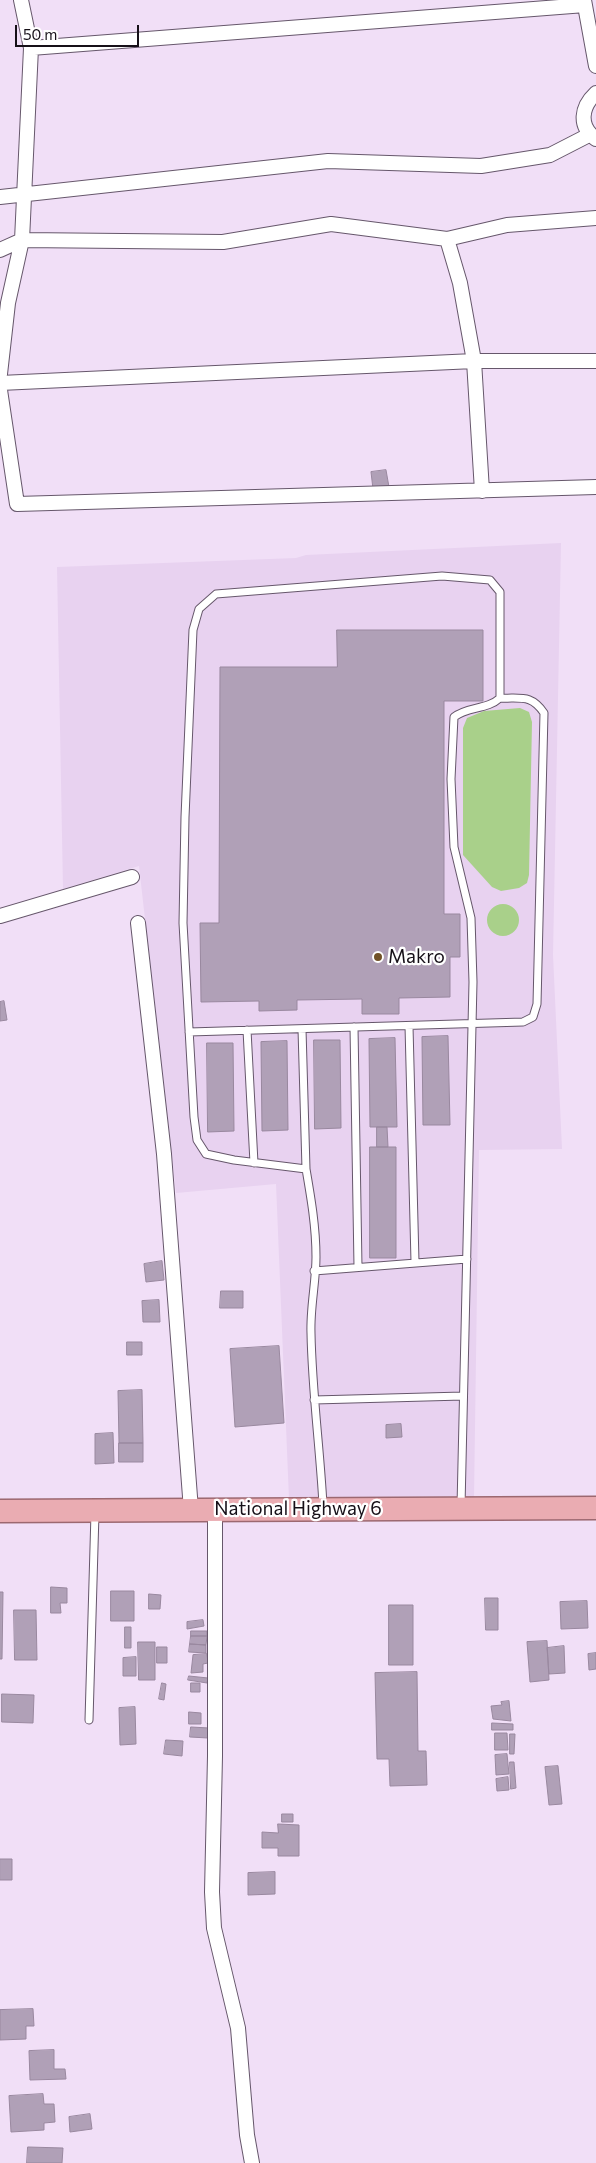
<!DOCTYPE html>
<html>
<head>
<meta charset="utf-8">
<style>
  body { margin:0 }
  #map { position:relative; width:596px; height:2163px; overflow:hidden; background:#f1dff7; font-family:Commissioner,sans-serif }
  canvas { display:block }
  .scale { position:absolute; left:15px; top:25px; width:124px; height:22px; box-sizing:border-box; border:2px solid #161018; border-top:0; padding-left:6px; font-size:15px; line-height:18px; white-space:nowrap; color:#161018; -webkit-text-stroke:4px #fff; paint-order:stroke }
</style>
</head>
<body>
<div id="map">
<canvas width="596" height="2163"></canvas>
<div class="scale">50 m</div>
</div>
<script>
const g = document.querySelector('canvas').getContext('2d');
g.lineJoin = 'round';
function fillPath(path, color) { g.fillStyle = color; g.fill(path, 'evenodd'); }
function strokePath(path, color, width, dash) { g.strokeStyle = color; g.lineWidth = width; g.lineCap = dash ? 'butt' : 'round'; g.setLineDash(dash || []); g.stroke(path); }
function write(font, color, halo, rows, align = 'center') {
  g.font = font + ' Commissioner,sans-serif'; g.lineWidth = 4.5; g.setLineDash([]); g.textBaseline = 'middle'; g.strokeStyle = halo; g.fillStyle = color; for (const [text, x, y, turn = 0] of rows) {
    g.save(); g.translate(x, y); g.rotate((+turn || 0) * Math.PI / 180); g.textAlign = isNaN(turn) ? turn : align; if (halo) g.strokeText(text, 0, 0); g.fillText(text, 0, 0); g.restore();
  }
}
fillPath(new Path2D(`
  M561,543L553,955L562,1149L479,1150L474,1497L289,1499L276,1184L176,1193L139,866L63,889L57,567L296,558L306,555Z`), '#e8d2f0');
fillPath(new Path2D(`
  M520,708L529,712L532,722L529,875L527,883L519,888L501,891L492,887L463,855V728L467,718L484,711Z
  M487 920a16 16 0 1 1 32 0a16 16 0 1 1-32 0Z`), '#a9d08a');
const building = new Path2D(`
  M386,470L389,487L373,489L371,472Z
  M337,630H483V701H444V914H460V957H450V997L399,998V1014H362V999L297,1000V1010L259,1011V1001L201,1002L200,923H219L220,667H337Z
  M4,1001L7,1020L0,1021V1002Z
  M448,1036L450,1125H423L422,1037Z
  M395,1038L397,1127H370L369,1039Z
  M314,1040H340L341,1128L315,1129Z
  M287,1041L288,1130L262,1131L261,1042Z
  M207,1043H233L234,1131L208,1132Z
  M377,1127H387L388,1147H377Z
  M370,1147H396V1258H370Z
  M162,1261L164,1280L146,1282L144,1264Z
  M221,1291H243V1308H220Z
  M159,1300L160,1322H143L142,1301Z
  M127,1342H142V1355H127Z
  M279,1346L284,1423L235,1427L230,1349Z
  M142,1390L143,1443H119L118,1391Z
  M401,1424L402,1437L386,1438V1425Z
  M113,1433L114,1463L95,1464V1434Z
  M119,1443H143V1462H119Z
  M51,1587L67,1588V1603H60L61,1613H51Z
  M111,1591H134V1621H111Z
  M0,1592H3L2,1659H0Z
  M149,1594L161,1595L160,1609H149Z
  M485,1598H498V1630H486Z
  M587,1601L588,1628L561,1629L560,1602Z
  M389,1605H413V1665H389Z
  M14,1610H36L37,1660H15Z
  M203,1620L204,1626L187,1629V1622Z
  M125,1627H131V1648H125Z
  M191,1631H207V1636H191Z
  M191,1636H207L206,1645L190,1644Z
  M547,1641L549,1680L530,1682L527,1642Z
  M138,1642H155V1680H139Z
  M190,1644L206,1645V1653L189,1652Z
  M564,1646L565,1673L549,1674L547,1648Z
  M157,1647H167V1663H157Z
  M596,1653V1669L589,1670L588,1654Z
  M207,1654L208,1663L203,1664V1672L191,1673L193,1655Z
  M136,1657V1676H123V1658Z
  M417,1672L418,1751H426L427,1785L390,1786L389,1759H377L375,1673Z
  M189,1676L208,1678L207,1683L188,1680Z
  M162,1683L166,1684L164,1700L159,1699Z
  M191,1683H200V1692H191Z
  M2,1694L34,1695L33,1723L2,1722Z
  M509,1701L511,1721L493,1719L491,1706L502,1705L501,1702Z
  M135,1707L136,1744L120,1745L119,1708Z
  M189,1712L201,1713V1724H189Z
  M492,1723L513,1724V1730H492Z
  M191,1727L209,1728L208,1738L190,1737Z
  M495,1733H507L508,1750H495Z
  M510,1734H515L514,1754H510Z
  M166,1740L183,1741L182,1756L164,1754Z
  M507,1754L509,1774L496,1775L495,1755Z
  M510,1762H514L516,1788L511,1789Z
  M558,1766L562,1804L549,1805L545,1767Z
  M508,1777L509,1790L497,1791L496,1779Z
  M282,1814H293V1822H282Z
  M278,1824L299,1825V1856H278V1848H262V1832L278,1833Z
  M0,1859H12V1880H0Z
  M275,1872V1894L248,1895V1873Z
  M33,2009L34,2026H26V2039L0,2040V2010Z
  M54,2050V2069H65L66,2079L30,2080L29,2051Z
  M43,2094L44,2104H54L55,2122L44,2123V2130L11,2132L9,2096Z
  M90,2114L92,2129L70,2132L69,2117Z
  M28,2147L63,2148L62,2163H27Z`);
fillPath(building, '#b0a0b7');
strokePath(building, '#99889f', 1);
const service = new Path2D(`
  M409,1026L415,1262
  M354,1027L358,1267
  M302,1029L306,1169
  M247,1030L254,1163
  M189,1032L523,1022L533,1017L537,1004L544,713C531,694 521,699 500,698
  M314,1271L467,1259
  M314,1400L463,1396
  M323,1505C320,1448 312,1391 311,1333C310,1308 316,1282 316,1257C316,1227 311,1198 306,1169L234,1160L206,1154L197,1140L194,1117L183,923L185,817L193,630L199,609L216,594L442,576L490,580L500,592V698C487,710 468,706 454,717L451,779L454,847L471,918L473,982L461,1506
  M89,1720L95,1513`);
const minor = new Path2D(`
  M584,0L596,66
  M31,48L585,5
  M596,93C581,107 578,126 596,139
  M0,197L328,161L481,166L550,155L589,135
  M447,239L460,283L474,361L482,491
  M0,250L22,240L223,242L331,224L447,239L507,225L596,218
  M0,374L8,303L22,240L31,48L21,0
  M0,383L474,361H596
  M0,390L17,504L596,487
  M0,916L132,877
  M138,923L164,1154L191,1510
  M215,1510V1756L212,1892L214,1928L238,2028L247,2135L252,2163`);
const trunk = new Path2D(`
  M0,1511L596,1508`);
strokePath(service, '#66576b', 9);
strokePath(minor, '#66576b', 16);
strokePath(trunk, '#9c6870', 25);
strokePath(service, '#fff', 7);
strokePath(minor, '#fff', 14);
strokePath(trunk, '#eaacb2', 22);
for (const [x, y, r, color] of [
  [378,957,5,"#715127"]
]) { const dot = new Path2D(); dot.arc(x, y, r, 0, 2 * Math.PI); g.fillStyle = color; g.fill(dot); strokePath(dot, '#fff', 2); }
write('19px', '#161018', '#fff', [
  ["Makro",388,957]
], 'left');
write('19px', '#161018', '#fff', [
  ["National Highway 6",298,1509]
]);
</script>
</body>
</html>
